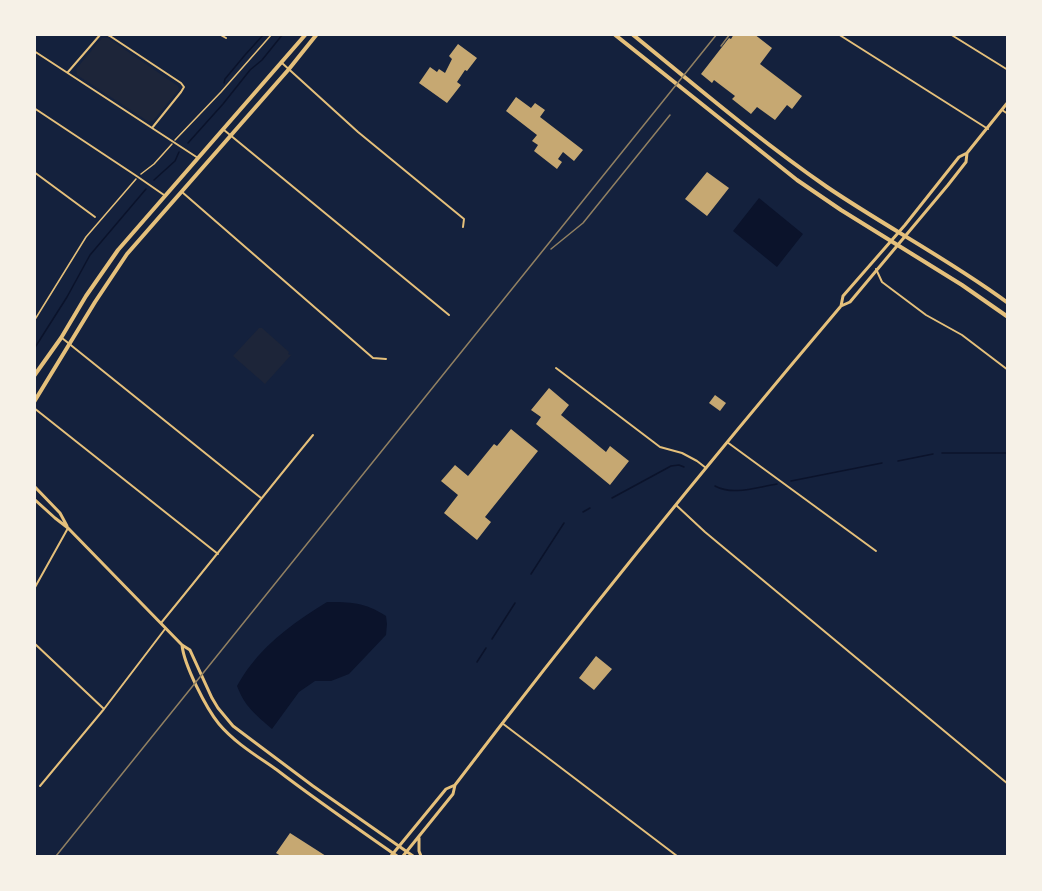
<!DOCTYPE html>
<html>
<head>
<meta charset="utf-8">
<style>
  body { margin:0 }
  #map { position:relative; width:1042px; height:891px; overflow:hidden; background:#14213d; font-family:Quicksand,sans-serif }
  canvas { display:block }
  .frame { position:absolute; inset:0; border:36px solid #f6f1e7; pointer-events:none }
</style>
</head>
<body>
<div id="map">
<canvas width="1042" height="891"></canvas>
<div class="frame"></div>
</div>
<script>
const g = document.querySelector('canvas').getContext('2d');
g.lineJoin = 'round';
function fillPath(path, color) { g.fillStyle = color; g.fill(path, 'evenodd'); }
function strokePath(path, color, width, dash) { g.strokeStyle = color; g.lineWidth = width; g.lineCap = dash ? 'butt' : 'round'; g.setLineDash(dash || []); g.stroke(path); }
fillPath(new Path2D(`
  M102,38H108L178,86L179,89L153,121L149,122L77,75L76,69Z
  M259,328H262L289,352L288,354L290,355L292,354L265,384L233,356Z`), '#1d2539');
fillPath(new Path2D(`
  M759,198L803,234L777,267L733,231Z
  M327,602C350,602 365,602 386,616L387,624L386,635L349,674L331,681H315L299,692L272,729C255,714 245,707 237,686C241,679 245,672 250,666C270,639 298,620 327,602Z`), '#0b132b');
strokePath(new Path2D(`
  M224,83L225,79L245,55L264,34
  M188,143L223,104L250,70L262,60L283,34
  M154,180L175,161L179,152
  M34,349L67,297L90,255L146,189
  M942,453H1008
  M898,461L933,454
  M791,481L882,463
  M715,486C733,496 757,487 777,484
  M612,498L671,466L679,465L684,467
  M583,512L590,508
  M531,574L564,523
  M492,639L515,603
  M477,662L486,648`), '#0b132b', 1.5);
fillPath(new Path2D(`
  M734,34H754L772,48L760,64L802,96L792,109L787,105L775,120L757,107L751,114L732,99L735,96L714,80L712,83L701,74L729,38L731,39Z
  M458,44L477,58L467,71L465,70L457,82L461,85L447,103L419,83L430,67L437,72L439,69L445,73L452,59L449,56Z
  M516,97L531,108L535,103L545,110L540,117L583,150L574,161L563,152L558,159L562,162L557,169L534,151L538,145L532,141L537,135L506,111Z
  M707,172L729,188L707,216L685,199Z
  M549,388L569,405L561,415L606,452L610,446L629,461L610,485L536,424L541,417L531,410Z
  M715,395L726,403L720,411L709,403Z
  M511,429L538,451L485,517L491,522L477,540L444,513L458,495L441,481L455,465L468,476L494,444L497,446Z
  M596,656L612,669L594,690L579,678Z
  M290,833L326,856H281L276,853Z`), '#c6a872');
strokePath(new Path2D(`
  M175,140L221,92L272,34
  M141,174L154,164L172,144
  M34,321L86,237L136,179`), '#e5c07b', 1.5);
strokePath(new Path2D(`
  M106,34L110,36L181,83L184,87L181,92L152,128
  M219,34L226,38
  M838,34L988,129
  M950,34L1008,70
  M34,51L198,158
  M282,63L358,132L464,219L463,227
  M68,72L100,35L102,34
  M34,108L138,177L164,195
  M1002,110L1008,114
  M224,130L449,315
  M34,172L95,217
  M182,192L373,358L386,359
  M876,269L882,282L926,315L962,335L1008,370
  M62,338L261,498
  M556,368L660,447L682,453L697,461L706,468
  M34,408L218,554
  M727,442L876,551
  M676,505L705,532L1008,784
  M34,589L68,528
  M161,623C212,561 262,497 313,435
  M34,643L104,709
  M502,723L677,856
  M40,786L104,709L165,629`), '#e5c07b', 2);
strokePath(new Path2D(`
  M841,306L843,296L905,225L959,157L967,153L1008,102
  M419,838V851L421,856
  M391,856L446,789L455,785
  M403,856L453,794L455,785C579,622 708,463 841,306L850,302L948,185L966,162L967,153`), '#e5c07b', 3);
strokePath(new Path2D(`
  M34,486L60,513L67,526
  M34,499L55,518L68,528L182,645L190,650L212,698L218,708L233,726L313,786L413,856
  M182,645C184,665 206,708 219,724C235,743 257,756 277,770C316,800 357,828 397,856`), '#e5c07b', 3);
strokePath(new Path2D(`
  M614,34L797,180L841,210L962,285L1008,317
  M632,34C696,86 759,140 827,187C886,227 950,260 1008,303
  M34,376L61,338L86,296L118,250L306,34
  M34,402L95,302L127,254L289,69L317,34`), '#e5c07b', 4);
strokePath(new Path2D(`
  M721,46L730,34
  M551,249L583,223L670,115
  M56,856L717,34`), '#918062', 1.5);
</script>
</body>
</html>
